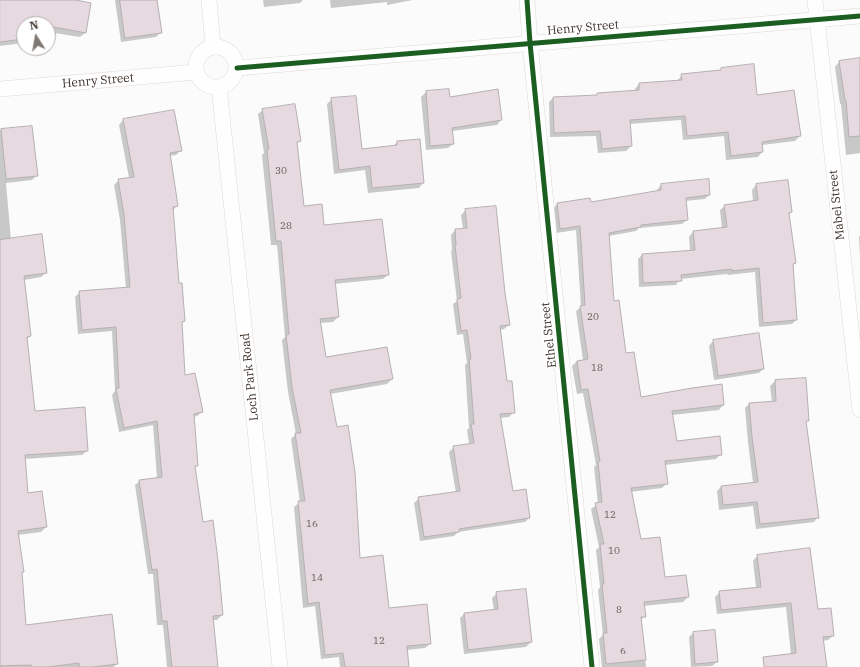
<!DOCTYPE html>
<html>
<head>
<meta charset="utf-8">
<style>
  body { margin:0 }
  #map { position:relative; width:860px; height:667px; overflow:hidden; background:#fbfbfb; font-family:"IBM Plex Serif",serif }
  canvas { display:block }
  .north { position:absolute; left:16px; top:16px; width:40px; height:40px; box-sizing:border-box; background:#fff; border:1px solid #b2adaa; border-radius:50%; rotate:349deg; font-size:11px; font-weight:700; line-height:16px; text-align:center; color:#3e312a }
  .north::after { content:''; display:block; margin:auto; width:14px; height:18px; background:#807873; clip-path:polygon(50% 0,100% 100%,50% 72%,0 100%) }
</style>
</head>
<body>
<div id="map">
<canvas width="860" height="667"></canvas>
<div class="north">N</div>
</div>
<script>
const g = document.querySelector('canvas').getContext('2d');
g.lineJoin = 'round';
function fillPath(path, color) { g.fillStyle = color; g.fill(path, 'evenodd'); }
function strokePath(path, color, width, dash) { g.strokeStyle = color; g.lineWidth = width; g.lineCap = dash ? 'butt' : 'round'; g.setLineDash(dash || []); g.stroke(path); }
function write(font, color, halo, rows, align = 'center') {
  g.font = font + ' "IBM Plex Serif",serif'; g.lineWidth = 3.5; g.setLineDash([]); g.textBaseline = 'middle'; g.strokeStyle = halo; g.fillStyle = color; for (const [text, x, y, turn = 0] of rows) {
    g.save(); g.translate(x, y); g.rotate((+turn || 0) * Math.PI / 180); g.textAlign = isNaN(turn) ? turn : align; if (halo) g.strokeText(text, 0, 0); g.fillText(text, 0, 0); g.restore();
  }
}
fillPath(new Path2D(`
  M0,0H71L85,33L80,37L48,32V24H24L23,43L0,46Z
  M115,0H156L160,33L156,37L121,42Z
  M263,0H303L300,3L264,7Z
  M330,0H413L387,5V2L331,8Z
  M860,59V153L846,155L841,104H840L835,67L839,62Z
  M721,69L756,96L800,136L795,141L762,145V152L758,157L726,160L724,136L683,140L681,120L629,124L631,146L626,151L598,153L596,136L550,137L549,102L553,98L596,96L635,91V89L639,84L677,81L682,75L718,72Z
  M448,90L449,98L501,120L497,125L452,131L453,144L448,148L426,150L421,97L426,92Z
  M332,99L361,151L393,147L397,142L423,183L419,188L368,193L365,170L334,174L327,104Z
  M263,110L300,141L296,144L303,207L324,226L388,275L383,279L334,284L338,317L333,322L320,323L325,359L392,379L387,384L330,394L359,559L388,609L430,644L425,648L407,650L408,667H340L339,657L321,659L315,606L303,608L294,507L300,502L291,439L296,434L288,392L282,340L285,337L277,245H271L262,155L264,153L258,114Z
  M123,120L181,150L176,155L169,156L177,206L172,211L178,284L184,321L182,323L184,377L202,412L197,416L193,417L197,465L194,468L202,523L222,615L217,620H212L217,667H167L163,625H157L153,574H148L135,485L140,481L157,478L153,425L119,432L112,395L115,391L112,331L78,334L75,297L80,292L126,289L120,220L114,185L119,180L129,178L119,125Z
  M31,127L37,175L32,180L6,183L11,240L46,273L41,277L24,280L30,336L26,340L35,412L87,451L82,455L25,459L27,494L46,527L41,532L18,535L23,572L22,573L25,626L117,664L113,667H0V130Z
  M661,185L709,195L705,199L685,201L687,220L682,224L639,228L636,231L609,236L613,302L625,354L640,398L723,405L719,410L672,415L676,442L721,454L716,459L665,465L667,483L662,488L630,492L640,540L664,578L688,597L683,602L643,606L645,616L641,620L646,667H602L599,639L603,635L598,590L600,587L596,550L599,547L591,509L598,504L594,467L596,465L583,393L577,394L572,366L577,361L583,360L576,311L581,307L576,230L556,233L553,209L557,204L590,203L657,192V190Z
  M756,185L791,212L789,215L795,263L792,265L796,320L792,324L759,327L755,272L728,275L727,274L680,279L676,285L639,287L638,259L642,255L690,251L689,237L693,232L722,229L720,210L725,206L753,202L752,190Z
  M466,210L504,293L509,325L504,329L500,330L506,382L514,412L509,417L500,418L512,492L529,518L525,522L458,532L454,536L420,541L414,503L419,498L456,493L449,452L454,447L469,444L467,430L469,428L465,365L467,363L463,334L457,335L453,304L457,301L451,251L452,250L451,235L455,230L463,229L461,215Z
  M860,236V257L859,237Z
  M713,341L763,369L759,373L714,380L709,346Z
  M805,379L808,420L805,423L818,517L814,522L756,529L753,506L719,510L717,491L721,487L753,483L748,442L745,408L749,404L772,402L770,386L775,381Z
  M757,556L817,610L833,636L828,640L822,641L826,667H772L791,655L786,607L717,614L715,597L720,592L756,588L753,561Z
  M497,593L531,642L526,647L464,654L460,618L464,614L494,610L492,598Z
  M693,633L717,662L712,666L691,667L689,637Z`), '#0003');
const building = new Path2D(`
  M0,0H76L91,3L86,33L48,26V24H34L24,22V39L0,42Z
  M120,0H157L162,33L125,38Z
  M860,58V136L849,137L846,100H845L839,61Z
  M754,64L757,95L794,90L801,136L762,142L763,152L731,156L728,132L687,136L685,116L630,120L632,146L602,149L600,131L554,133L553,97L597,95V93L639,90V83L682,80L681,74L721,70V68Z
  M449,89L450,97L498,89L502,120L452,128L454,144L430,146L426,91Z
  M356,96L362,149L397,145V141L420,139L424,183L372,188L370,166L339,170L331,98Z
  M295,104L301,141L297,142L304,206L322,204L324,225L382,219L389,275L335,280L339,317L320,319L326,357L387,347L393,379L330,390L337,427L348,425L355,472L360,558L383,555L389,608L427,604L431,644L407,646L409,667H345L343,653L325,655L319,602L308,604L298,501H305L295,433H301L292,387L286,335L289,334L281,241H276L267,150L269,149L262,109Z
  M174,110L182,151L170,153L178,206L173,207L179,283H182L185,321L182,322L185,375L195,373L203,412L194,414L198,466H195L203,522L213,520L218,561L223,615L213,616L218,667H172L167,621H162L157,569L152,570L139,480L162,477L157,421L124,428L116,389L119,388L116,327L82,330L79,291L130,287L124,215L118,179L134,177L123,119Z
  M32,126L38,176L6,179L1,129Z
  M709,179L710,195L686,198L688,220L641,225V227L609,233L614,301L619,300L626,353L634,352L641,397L692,388L722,384L724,405L672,411L677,441L720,436L722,455L665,461L668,484L631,488L641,539L660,537L665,577L686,575L689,597L644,602L646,617H641L646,660L606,664L603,633H607L602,584H604L600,544H604L595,503L602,502L598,462L600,461L588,389L581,390L577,361L588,359L580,306L585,305L580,226L560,229L557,203L590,198L591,202L661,190V184Z
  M788,180L792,212L789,213L796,263L793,264L797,320L763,323L759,268L732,271V269L681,275L682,281L643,283L642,254L695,250L693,231L727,227L724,205L758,200L756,184Z
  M496,206L505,293L510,325L500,326L507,381H512L515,413L500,414L513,491L526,489L530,518L459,529V532L424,537L418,497L460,491L453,446L474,443L471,424H474L469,359H471L467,330L461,331L457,299L461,298L455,245H456L455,229L467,228L465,209Z
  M42,234L47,273L24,276L31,336L27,337L35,411L85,407L88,451L25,455L28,493L42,491L47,527L18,531L24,572H22L26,625L112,614L118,664L93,667H79V663L48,667H32L31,665L0,666V240Z
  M759,333L764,369L718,376L713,340Z
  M806,378L809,421H806L819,518L760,524L757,502L723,505L721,486L758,482L752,437L749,403L776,401L775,380Z
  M810,548L818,609L831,608L834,636L823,637L827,667H764L763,657L796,653L791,603L721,610L719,591L761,587L757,555Z
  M526,589L532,642L468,650L464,613L498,609L496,592Z
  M715,630L718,662L695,664L693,632Z`);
fillPath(building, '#e6d9df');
strokePath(building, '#b6b0b2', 1);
const minor = new Path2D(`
  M209,0L213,47
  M527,0L530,43L592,667
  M815,0L860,410
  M196 67a20 20 0 1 1 40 0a20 20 0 1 1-40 0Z
  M237,68L860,16
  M219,87L280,667
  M0,89L197,72`);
strokePath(minor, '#ded8d4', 16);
strokePath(minor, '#fefefe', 15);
strokePath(new Path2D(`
  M527,0L530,43L592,667
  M237,68L860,16`), '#1b5e20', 5);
write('10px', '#685b57', null, [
  ["30",281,171],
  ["28",286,226],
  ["20",593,317],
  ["18",597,368],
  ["12",610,515],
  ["16",312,524],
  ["10",614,551],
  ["14",317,578],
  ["8",619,610],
  ["12",379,641],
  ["6",623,651]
]);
write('12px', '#3e312a', '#fff', [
  ["Henry Street",583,28,-5],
  ["Henry Street",98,81,-5],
  ["Mabel Street",837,205,-96],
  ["Ethel Street",549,335,-96],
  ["Loch Park Road",250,377,-96]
]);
</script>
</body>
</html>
